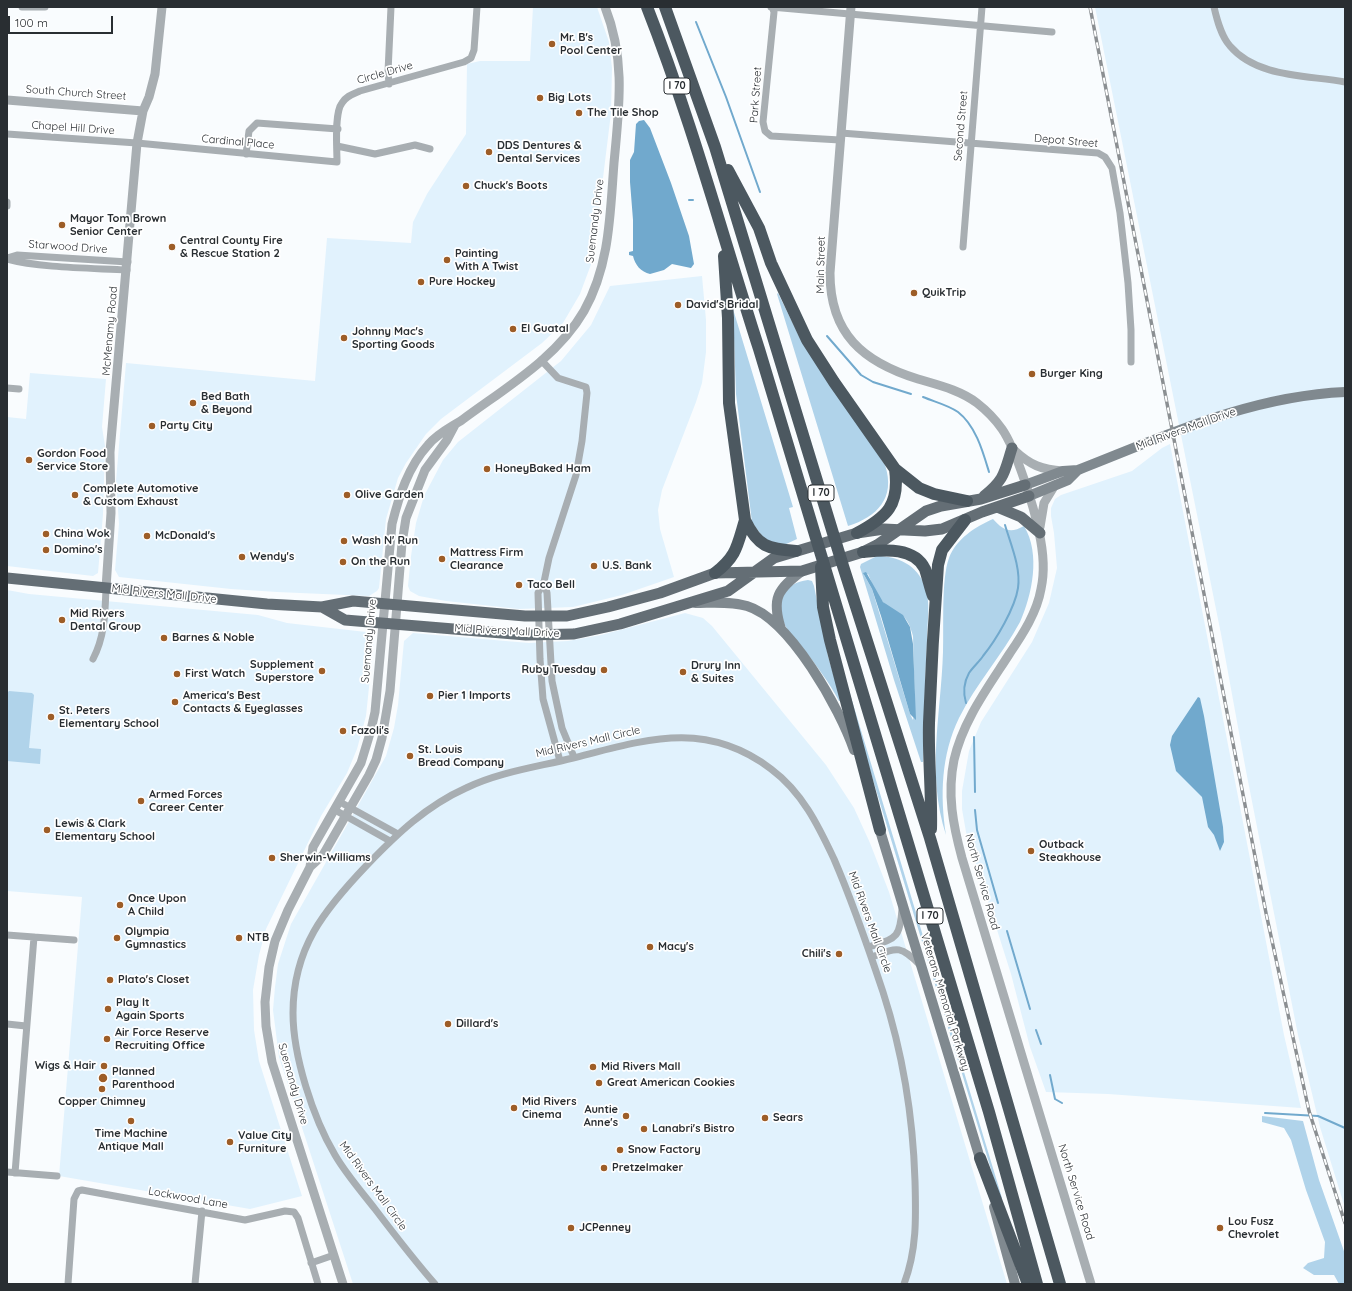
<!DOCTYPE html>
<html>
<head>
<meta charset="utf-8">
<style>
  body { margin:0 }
  #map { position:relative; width:1352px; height:1291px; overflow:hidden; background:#f9fcfe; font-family:Quicksand,sans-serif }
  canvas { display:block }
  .frame { position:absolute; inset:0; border:8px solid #292e32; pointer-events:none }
  .scale { position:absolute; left:8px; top:16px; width:105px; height:18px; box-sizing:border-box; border:2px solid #292e32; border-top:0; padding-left:5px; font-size:12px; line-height:14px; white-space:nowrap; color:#292e32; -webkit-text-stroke:3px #fff; paint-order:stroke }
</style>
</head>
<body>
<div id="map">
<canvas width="1352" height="1291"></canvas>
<div class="frame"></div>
<div class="scale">100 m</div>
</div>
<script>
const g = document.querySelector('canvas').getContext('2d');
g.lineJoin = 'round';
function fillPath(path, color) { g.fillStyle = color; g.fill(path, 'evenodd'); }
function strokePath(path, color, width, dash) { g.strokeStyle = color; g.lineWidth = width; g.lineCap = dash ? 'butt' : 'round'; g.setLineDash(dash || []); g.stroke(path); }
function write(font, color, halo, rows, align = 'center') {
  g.font = font + ' Quicksand,sans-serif'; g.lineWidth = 3.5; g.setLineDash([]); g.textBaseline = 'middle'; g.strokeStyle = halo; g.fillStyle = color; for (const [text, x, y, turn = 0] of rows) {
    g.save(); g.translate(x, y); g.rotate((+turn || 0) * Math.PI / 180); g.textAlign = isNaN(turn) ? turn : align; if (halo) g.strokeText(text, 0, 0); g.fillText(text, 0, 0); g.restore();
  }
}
fillPath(new Path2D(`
  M533,7H597L609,42L612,68L611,113L593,259L580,294L563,323L542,343L441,419L426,434L406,463L398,478L386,519L379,588L377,591L369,596L277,592L231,589L119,577L115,570L119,524L116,481L126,363L315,381L327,238L411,243L413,222L427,194L466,134L467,64L480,61H530Z
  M1095,7H1345V1208L1320,1127L1298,1035L1246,771L1221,634Z
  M702,276L706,320V352L702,383L696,402L662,490L658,510L660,529L674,577L622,595L573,607L519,609L446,601L419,596L410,591L408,586L411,556L416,523L424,496L443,460L458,442L561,361L591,325L610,286Z
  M30,373L106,379L102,427L105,446L103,514L98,573L93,576L7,566V417L26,419Z
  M1170,444L1284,1035L1301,1108L1108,1094L1046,1092L1030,1047L1011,974L966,832L962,809V791L969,751L981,722L1032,642L1049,603L1057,568L1054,533L1051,516V508L1055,499L1061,495L1132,471L1162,448Z
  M7,590L29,594L258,615L287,623L366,632L374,639L366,716L357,749L347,773L321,816L266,929L259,955L253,990L254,1030L259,1061L302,1196L250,1209L59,1176L82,897L7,891Z
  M685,613L703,618L712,626L826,765L854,808L870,843L889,892L1007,1284H353L279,1057L273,1010L275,987L278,964L291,924L386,756L394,728L398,705L404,641L413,633L529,643L568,641L601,635Z`), '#e1f2fd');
fillPath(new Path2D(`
  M778,293L798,334L885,465C896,498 877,517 848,526L777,294Z
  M733,309L793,507L789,508L797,539L782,546L765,540L752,522L736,394Z
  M993,519C1003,530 1010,534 1024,526C1041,554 1032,595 1020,622C1002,655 976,684 959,718C941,755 940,796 946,835C926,773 941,715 943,652C944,628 941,579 949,558C956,539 975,527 993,519Z
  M877,556C898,556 917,565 925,586C931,602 927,623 927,640C925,681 924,721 923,762H921L894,680L860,567L861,564ZM868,574C872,583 876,595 883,602C898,617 906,609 913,636L915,708L913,720L910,714L872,589L864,575Z
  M808,580L812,581L814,586L828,656L841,701H839C829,682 816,665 802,647C797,640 787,631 784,623C776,600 784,583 808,580Z
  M844,674L1002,1198L1000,1199L863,747Z
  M9,691L32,693L34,695L29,748L41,749L40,764L7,761V693Z
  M1262,1116L1303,1121L1319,1180L1345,1254V1284H1339L1334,1275H1314L1303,1268L1308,1263L1324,1258L1325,1242L1306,1190L1291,1140L1284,1128L1262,1122Z`), '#b0d3ea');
fillPath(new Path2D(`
  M644,120L650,128L671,183L689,236L694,264L691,268L672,264L664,270L650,274C641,272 635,265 633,256L629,255V252L633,251V220L630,182V160L634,152L636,124L639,121Z
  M866,572L883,602L903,615L910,627L913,644L916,720L910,714L881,616L872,589L863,573Z
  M1198,697L1200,698L1204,716L1223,827L1224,842L1220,851L1214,835L1208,827L1202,797L1176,771L1170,745L1172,736Z`), '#71a9cd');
strokePath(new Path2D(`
  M696,22L726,97L760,192
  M689,200H693
  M827,336L861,375L873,382L911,394
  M923,397C935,402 948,405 958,412C976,426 983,452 989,472
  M966,703C963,693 964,682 969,673C973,667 979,662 983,656C996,640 1015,608 1018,588C1021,568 1011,545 1005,525
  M974,737L975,792
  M975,810L977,830L998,903
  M1007,931L1030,1009
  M1036,1030L1041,1044
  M1050,1075L1055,1099L1062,1103
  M1265,1113L1318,1116L1345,1128`), '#71a9cd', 2);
strokePath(new Path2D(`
  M22,7H45
  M771,7L1052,32
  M772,7L774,12L763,122L765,131L771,136L840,140
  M1214,7C1217,20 1221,36 1230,46C1257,78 1308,75 1345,82
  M389,84L388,72L391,7
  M841,133L1098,153L1105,157L1112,168L1120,213L1128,283L1131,330V362
  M7,134L137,143L337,162C337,148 334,113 342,103C346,96 353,94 360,91L464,62L471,58L474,50L477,7
  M337,146L375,154L415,145L430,149
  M246,154L249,131L257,123L338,129
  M7,202V206
  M963,247L982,7
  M7,258L17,255L128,262
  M7,259C40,268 91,268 127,270
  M541,360L558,378L586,387L587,393L582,441L576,475L549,558L544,582L538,593L540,659L543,699L560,761
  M7,388L19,389
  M544,582L547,593L552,681L562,728L574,757
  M93,659C105,636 105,613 106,588
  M340,802L398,834
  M335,810L390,841
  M7,935L74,940
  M869,947C896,938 900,939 902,909
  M872,957C898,947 900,945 920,965
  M7,1024L26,1026
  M7,1172L57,1176
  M15,1173L34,937
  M311,1263L334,1255
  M68,1284L74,1199L78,1191L82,1190L245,1220L285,1211L294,1212L298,1218L318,1284
  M195,1284L202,1211
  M435,1284C414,1260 394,1234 375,1209C361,1191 346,1174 335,1155C313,1118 293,1056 293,1013C293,948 324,910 367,865C397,834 426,806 466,788C499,772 537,767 573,758C645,740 705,719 771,769C802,792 818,825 834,859C853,903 868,947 883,992C903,1054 913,1116 915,1181C916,1217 917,1250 904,1284`), '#a8aeb2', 7);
strokePath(new Path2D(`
  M851,7L830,273C830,334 863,362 918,379C938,385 960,390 977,403C986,410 995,419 1002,429C1016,449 1034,507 1039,532C1043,550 1045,571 1041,589C1037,612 1023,634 1010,653C989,686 963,720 954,760C947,794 953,825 962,858L1091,1284
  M7,100L143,111
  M1014,450C1030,465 1042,470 1063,471
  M1040,527L1044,503L1055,485
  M106,588L111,513L110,452L137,143L143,111L149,97L155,74L162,7
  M310,867L323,855L369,775L376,760L382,738L390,691L402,543L406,518L425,470L447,440L455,425
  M343,1284L272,1062L266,1026L265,1002L269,967L275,941L288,910L310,867L313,847L361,763L371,730L375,712L392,524C399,496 408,467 428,445C438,433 450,428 462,420C505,388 557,358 584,311C610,265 610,214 614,163C619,108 626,60 605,7`), '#a8aeb2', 9);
strokePath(new Path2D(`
  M1025,485L1063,471L1078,470C1165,436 1250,396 1345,392
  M1029,496L1068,480L1078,470
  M695,603C712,603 730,601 747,606C790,619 840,709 854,750
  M781,629C771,598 778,589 802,571
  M878,824L982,1165
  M994,1207L1015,1284`), '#80898f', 10);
strokePath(new Path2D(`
  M984,496C1005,479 1004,473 1012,448
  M997,507L1021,517L1040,533
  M7,578L267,604L322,607L353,601L525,616H567L608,607L660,593L715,573L802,571L863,552L877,545L926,511L941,506L981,499L1025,485
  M322,607L345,620L526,635L574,634L620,624L728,591L774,558L857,533L884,529L925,531L942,529L982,512L1029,496`), '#646e75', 11);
strokePath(new Path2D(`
  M647,7C691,119 722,234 759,349L989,1112L1037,1284
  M665,7L715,147L843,566L930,838L1060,1284
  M728,170L759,228L771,263L807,340L834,382L895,469L919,488L934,494L967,501
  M724,256L728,318L729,403L745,520C758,547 768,549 796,551
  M857,533C887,517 900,505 895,469
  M863,552C883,550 914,546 925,569C928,578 930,588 933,596
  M821,567L823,607L830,640L880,830
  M715,573C737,556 737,546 745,520
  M931,829C932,794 928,759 929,723C931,671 934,618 938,565L942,550L965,520
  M980,1158L1028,1284`), '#4c5860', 12);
const rail = new Path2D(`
  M1090,7L1266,913L1309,1111L1345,1223`);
strokePath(rail, '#8b8f92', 3.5);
strokePath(rail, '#fff', 2, [6]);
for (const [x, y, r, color] of [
  [552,44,4,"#9d5d27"],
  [540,98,4,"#9d5d27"],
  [579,113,4,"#9d5d27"],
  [489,152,4,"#9d5d27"],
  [466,186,4,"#9d5d27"],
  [62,225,4,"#9d5d27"],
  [172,247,4,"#9d5d27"],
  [447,260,4,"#9d5d27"],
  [421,282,4,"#9d5d27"],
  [914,293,4,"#9d5d27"],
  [678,305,4,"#9d5d27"],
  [513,329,4,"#9d5d27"],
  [344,338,4,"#9d5d27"],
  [1032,374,4,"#9d5d27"],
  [193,403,4,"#9d5d27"],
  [152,426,4,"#9d5d27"],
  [29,460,4,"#9d5d27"],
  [487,469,4,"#9d5d27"],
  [75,495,4,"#9d5d27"],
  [347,495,4,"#9d5d27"],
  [46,534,4,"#9d5d27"],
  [147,536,4,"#9d5d27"],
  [344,541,4,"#9d5d27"],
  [46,550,4,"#9d5d27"],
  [242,557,4,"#9d5d27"],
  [442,559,4,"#9d5d27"],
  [343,562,4,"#9d5d27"],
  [594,566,4,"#9d5d27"],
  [519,585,4,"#9d5d27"],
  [62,620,4,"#9d5d27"],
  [164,638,4,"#9d5d27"],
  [604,670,4,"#9d5d27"],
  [322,671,4,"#9d5d27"],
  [683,672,4,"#9d5d27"],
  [177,674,4,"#9d5d27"],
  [430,696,4,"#9d5d27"],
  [175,702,4,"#9d5d27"],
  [51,717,4,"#9d5d27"],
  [343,731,4,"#9d5d27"],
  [410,756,4,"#9d5d27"],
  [141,801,4,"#9d5d27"],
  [47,830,4,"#9d5d27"],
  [1031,851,4,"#9d5d27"],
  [272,858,4,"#9d5d27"],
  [120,905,4,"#9d5d27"],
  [117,938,4,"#9d5d27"],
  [239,938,4,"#9d5d27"],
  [650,947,4,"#9d5d27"],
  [839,954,4,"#9d5d27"],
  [110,980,4,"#9d5d27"],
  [108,1009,4,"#9d5d27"],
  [448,1024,4,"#9d5d27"],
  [107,1039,4,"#9d5d27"],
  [104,1066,4,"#9d5d27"],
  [593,1067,4,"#9d5d27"],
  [103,1078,5,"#9d5d27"],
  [599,1083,4,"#9d5d27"],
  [102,1089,4,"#9d5d27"],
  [514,1108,4,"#9d5d27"],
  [626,1116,4,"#9d5d27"],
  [765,1118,4,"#9d5d27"],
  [131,1121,4,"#9d5d27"],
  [644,1129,4,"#9d5d27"],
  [230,1142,4,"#9d5d27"],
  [620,1150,4,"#9d5d27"],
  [604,1168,4,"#9d5d27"],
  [571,1228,4,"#9d5d27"],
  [1220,1228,4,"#9d5d27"]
]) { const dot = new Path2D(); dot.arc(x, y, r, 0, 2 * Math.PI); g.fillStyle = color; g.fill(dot); strokePath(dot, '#fff', 1.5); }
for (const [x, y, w] of [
  [677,86,26],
  [821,493,26],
  [930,916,26]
]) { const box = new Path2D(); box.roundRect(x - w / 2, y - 8, w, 16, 3); g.fillStyle = '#fff'; g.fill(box); strokePath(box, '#292e32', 1); }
write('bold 10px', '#292e32', null, [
  ["I 70",677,86],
  ["I 70",821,493],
  ["I 70",930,916]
]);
write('bold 11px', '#292e32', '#fff', [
  ["Mr. B's",560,38],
  ["Pool Center",560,51],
  ["Big Lots",548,98],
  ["The Tile Shop",587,113],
  ["DDS Dentures &",497,146],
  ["Dental Services",497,159],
  ["Chuck's Boots",474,186],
  ["Mayor Tom Brown",70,219],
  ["Senior Center",70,232],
  ["Central County Fire",180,241],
  ["& Rescue Station 2",180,254],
  ["Painting",455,254],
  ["With A Twist",455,267],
  ["Pure Hockey",429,282],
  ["QuikTrip",922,293],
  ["David's Bridal",686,305],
  ["El Guatal",521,329],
  ["Johnny Mac's",352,332],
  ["Sporting Goods",352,345],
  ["Burger King",1040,374],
  ["Bed Bath",201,397],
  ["& Beyond",201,410],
  ["Party City",160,426],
  ["Gordon Food",37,454],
  ["Service Store",37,467],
  ["HoneyBaked Ham",495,469],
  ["Complete Automotive",83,489],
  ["& Custom Exhaust",83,502],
  ["Olive Garden",355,495],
  ["China Wok",54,534],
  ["McDonald's",155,536],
  ["Wash N' Run",352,541],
  ["Domino's",54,550],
  ["Mattress Firm",450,553],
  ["Clearance",450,566],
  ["Wendy's",250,557],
  ["On the Run",351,562],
  ["U.S. Bank",602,566],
  ["Taco Bell",527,585],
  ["Mid Rivers",70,614],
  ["Dental Group",70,627],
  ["Barnes & Noble",172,638],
  ["Supplement",314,665,"right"],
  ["Superstore",314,678,"right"],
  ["Drury Inn",691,666],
  ["& Suites",691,679],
  ["Ruby Tuesday",596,670,"right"],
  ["First Watch",185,674],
  ["America's Best",183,696],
  ["Contacts & Eyeglasses",183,709],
  ["Pier 1 Imports",438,696],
  ["St. Peters",59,711],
  ["Elementary School",59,724],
  ["Fazoli's",351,731],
  ["St. Louis",418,750],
  ["Bread Company",418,763],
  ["Armed Forces",149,795],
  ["Career Center",149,808],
  ["Lewis & Clark",55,824],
  ["Elementary School",55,837],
  ["Outback",1039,845],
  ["Steakhouse",1039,858],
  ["Sherwin-Williams",280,858],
  ["Once Upon",128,899],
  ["A Child",128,912],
  ["Olympia",125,932],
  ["Gymnastics",125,945],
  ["NTB",247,938],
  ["Macy's",658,947],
  ["Chili's",831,954,"right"],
  ["Plato's Closet",118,980],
  ["Play It",116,1003],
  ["Again Sports",116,1016],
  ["Dillard's",456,1024],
  ["Air Force Reserve",115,1033],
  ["Recruiting Office",115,1046],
  ["Wigs & Hair",96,1066,"right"],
  ["Mid Rivers Mall",601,1067],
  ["Planned",112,1072],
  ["Parenthood",112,1085],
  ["Great American Cookies",607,1083],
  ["Copper Chimney",102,1102,"center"],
  ["Mid Rivers",522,1102],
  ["Cinema",522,1115],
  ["Auntie",618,1110,"right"],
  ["Anne's",618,1123,"right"],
  ["Sears",773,1118],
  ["Lanabri's Bistro",652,1129],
  ["Time Machine",131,1134,"center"],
  ["Antique Mall",131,1147,"center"],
  ["Value City",238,1136],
  ["Furniture",238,1149],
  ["Snow Factory",628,1150],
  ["Pretzelmaker",612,1168],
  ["Lou Fusz",1228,1222],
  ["Chevrolet",1228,1235],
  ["JCPenney",579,1228]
], 'left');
write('11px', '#292e32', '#fff', [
  ["Circle Drive",385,73,-16],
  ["South Church Street",76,93,4],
  ["Park Street",756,95,-86],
  ["Second Street",961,126,-85],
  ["Chapel Hill Drive",73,128,4],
  ["Depot Street",1066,141,5],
  ["Cardinal Place",238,142,5],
  ["Suemandy Drive",595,221,-83],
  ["Starwood Drive",68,247,4],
  ["Main Street",821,265,-89],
  ["McMenamy Road",110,331,-85],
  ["Mid Rivers Mall Drive",1186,429,-20],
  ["Mid Rivers Mall Drive",164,594,6],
  ["Mid Rivers Mall Drive",507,631,3],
  ["Suemandy Drive",369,641,-85],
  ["Mid Rivers Mall Circle",588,742,-13],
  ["North Service Road",982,882,74],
  ["Mid Rivers Mall Circle",870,922,70],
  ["Veterans Memorial Parkway",945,1002,73],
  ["Suemandy Drive",293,1084,74],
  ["Mid Rivers Mall Circle",373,1186,54],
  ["North Service Road",1076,1192,73],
  ["Lockwood Lane",188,1198,10]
]);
</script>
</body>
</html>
